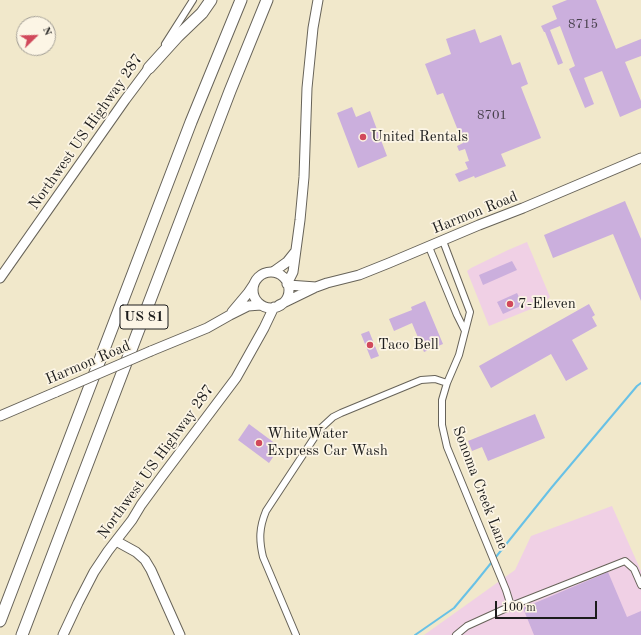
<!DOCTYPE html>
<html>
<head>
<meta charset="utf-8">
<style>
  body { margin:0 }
  #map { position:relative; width:641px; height:635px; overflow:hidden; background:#f1e8cb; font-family:"Old Standard TT",serif }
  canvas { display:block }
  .north { position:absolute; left:16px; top:16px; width:40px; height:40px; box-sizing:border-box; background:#fcf5e5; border:1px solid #a29e95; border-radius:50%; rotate:67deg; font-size:11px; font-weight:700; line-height:16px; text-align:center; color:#1c1c1c }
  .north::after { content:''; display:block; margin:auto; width:14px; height:18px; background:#d1495b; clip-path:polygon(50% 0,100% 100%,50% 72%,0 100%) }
  .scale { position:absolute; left:495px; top:601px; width:102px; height:18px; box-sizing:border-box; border:2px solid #1c1c1c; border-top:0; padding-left:5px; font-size:12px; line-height:14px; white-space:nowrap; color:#1c1c1c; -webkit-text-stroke:3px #fcf5e5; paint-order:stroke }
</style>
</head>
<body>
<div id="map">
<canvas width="641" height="635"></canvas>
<div class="north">N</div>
<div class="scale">100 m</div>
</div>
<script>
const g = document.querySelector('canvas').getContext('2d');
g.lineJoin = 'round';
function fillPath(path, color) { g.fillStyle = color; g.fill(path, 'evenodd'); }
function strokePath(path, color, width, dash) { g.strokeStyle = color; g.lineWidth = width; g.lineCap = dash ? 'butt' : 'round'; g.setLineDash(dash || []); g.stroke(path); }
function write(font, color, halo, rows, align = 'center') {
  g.font = font + ' "Old Standard TT",serif'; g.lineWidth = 3.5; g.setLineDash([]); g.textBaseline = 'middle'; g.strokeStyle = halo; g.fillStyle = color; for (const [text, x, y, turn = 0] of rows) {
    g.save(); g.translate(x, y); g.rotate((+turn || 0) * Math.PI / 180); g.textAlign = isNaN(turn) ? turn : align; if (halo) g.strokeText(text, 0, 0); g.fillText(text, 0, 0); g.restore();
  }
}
fillPath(new Path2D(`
  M527,242L550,297L541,305L489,326L467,271L471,268L508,250Z
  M612,506L641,571V635H424L515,570L531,536Z`), '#f0d0e5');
strokePath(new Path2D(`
  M415,635L454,608L475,583L552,487L637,386L641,383`), '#68c1e6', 2);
fillPath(new Path2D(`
  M567,0H596L616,49L641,39V56L625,62L641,101V108L620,117L602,71L584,78L594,104L585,108L569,69L575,66L560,26L550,30L563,63L558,65L545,32H544L541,26L557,19L552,6Z
  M475,29L480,43L501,35L512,65L520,62L528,84L521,87L541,138L501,154L506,166L475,178L474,176L459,182L455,174L468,169L465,162L469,161L465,149L459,151L457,146L463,143L443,93L437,95L425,64L451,54L446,39Z
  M352,107L356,117L370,111L387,156L358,168L337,113Z
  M625,201L641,239V301L613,234L553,258L544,235Z
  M512,261L517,270L483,285L479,275Z
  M517,293L523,305L503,314L497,302Z
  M425,301L443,344L424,352L412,323L394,331L389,319L412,310L411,307Z
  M589,304L595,315L592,317L597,326L572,340L588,369L566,381L551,354L491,388L479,366Z
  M369,331L379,356L371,359L361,334Z
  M535,414L545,438L488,461L482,447L472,451L468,441Z
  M249,424L280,447L269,463L238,440Z
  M608,572L627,617L641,611V635H534L523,608Z`), '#cbafdd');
const minor = new Path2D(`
  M165,44L193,0
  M443,241L470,312L459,355L447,383L442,400V425L447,447L506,590L511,606
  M429,247L457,315L465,331
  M296,635L263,557C259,540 259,528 266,511L320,429L333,417L341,413L421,380L435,379L447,383
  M456,635L467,626L511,606L625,561L634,569L641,585`);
const secondary = new Path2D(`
  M273,272L287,262L295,252
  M253 290a18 18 0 1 1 36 0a18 18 0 1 1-36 0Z
  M0,278L125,100L149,68
  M287,284L293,272L300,220L304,177L307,88L313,28L318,0
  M288,285L316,287
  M279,305L316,287L327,283L359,275L389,263L479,225L523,208L641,158
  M232,312L248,293L254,284
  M151,351L207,328L230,315L248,306L261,305
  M0,416L56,392
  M116,541L136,552L145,560L151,570L180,635
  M63,635L78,603L94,572L108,551L132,520L141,505L163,475L236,378L264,328L274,307`);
const motorway = new Path2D(`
  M149,68L178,36L202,13L211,0
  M0,621L191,122L241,0
  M22,635L230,91L267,0`);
strokePath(minor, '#676359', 8);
strokePath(secondary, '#676359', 11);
strokePath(motorway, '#676359', 13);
strokePath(minor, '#fff', 6);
strokePath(secondary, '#fff', 9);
strokePath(motorway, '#fff', 11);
const secondaryBridge = new Path2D(`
  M56,392L151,351`);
strokePath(secondaryBridge, '#676359', 11, []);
strokePath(secondaryBridge, '#fff', 9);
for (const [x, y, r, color] of [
  [363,137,4,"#d1495b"],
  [510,304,4,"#d1495b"],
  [370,345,4,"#d1495b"],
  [259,443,4,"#d1495b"]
]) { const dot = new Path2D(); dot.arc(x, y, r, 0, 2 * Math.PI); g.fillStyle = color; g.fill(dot); strokePath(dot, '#fcf5e5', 1.5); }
write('13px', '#48414c', null, [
  ["8715",583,25],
  ["8701",492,116]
]);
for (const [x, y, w] of [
  [144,317,48]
]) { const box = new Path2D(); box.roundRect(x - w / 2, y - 12, w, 24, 3); g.fillStyle = '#fcf5e5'; g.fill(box); strokePath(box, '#1c1c1c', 1); }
write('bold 14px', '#1c1c1c', null, [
  ["US 81",144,317]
]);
write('15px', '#1c1c1c', '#fcf5e5', [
  ["Northwest US Highway 287",86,132,-55],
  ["Harmon Road",475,213,-22],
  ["Harmon Road",88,363,-23],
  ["Northwest US Highway 287",156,462,-54],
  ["Sonoma Creek Lane",480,488,69]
]);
write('15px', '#1c1c1c', '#fcf5e5', [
  ["United Rentals",371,137],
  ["7-Eleven",518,304],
  ["Taco Bell",378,345],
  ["WhiteWater",267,434],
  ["Express Car Wash",267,451]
], 'left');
</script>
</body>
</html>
